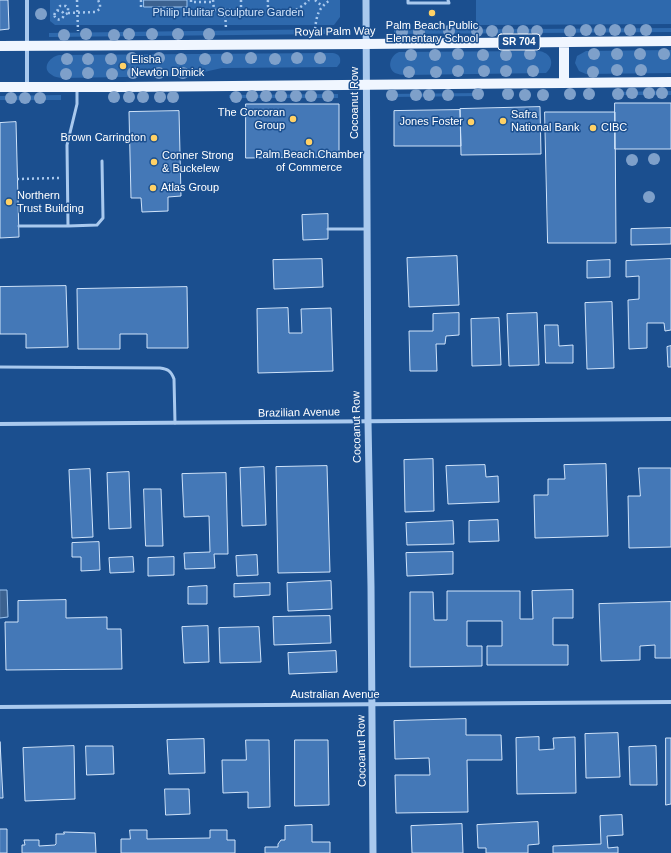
<!DOCTYPE html>
<html>
<head>
<meta charset="utf-8">
<style>
  body { margin:0 }
  canvas { display:block; background:#1b4f8f }
</style>
</head>
<body>
<canvas width="671" height="853"></canvas>
<script>
const g = document.querySelector('canvas').getContext('2d');
g.lineJoin = 'round';
function fillPath(path, color) { g.fillStyle = color; g.fill(path, 'evenodd'); }
function strokePath(path, color, width, dash) { g.strokeStyle = color; g.lineWidth = width; g.lineCap = dash ? 'butt' : 'round'; g.setLineDash(dash || []); g.stroke(path); }
function write(font, color, halo, rows, align = 'center') {
  g.font = font + ' Helvetica,sans-serif'; g.lineWidth = 3; g.setLineDash([]); g.textBaseline = 'middle'; g.strokeStyle = halo; g.fillStyle = color; for (const [text, x, y, turn = 0] of rows) {
    g.save(); g.translate(x, y); g.rotate((+turn || 0) * Math.PI / 180); g.textAlign = isNaN(turn) ? turn : align; if (halo) g.strokeText(text, 0, 0); g.fillText(text, 0, 0); g.restore();
  }
}
fillPath(new Path2D(`
  M50,0H340V17L334,25H55L50,21Z
  M476,0H671V24L476,25Z
  M671,28V32L398,34H394V30Z
  M337,29L338,33L332,34L49,37V33Z
  M671,50V73L586,74L579,71L575,63L577,56L586,51Z
  M538,51C551,52 556,64 546,73L405,75C402,75 398,74 395,73C386,67 391,55 399,52Z
  M333,53C339,54 341,57 340,63L337,67L222,68L186,76L61,78C58,77 54,77 52,75C41,69 49,57 59,55Z
  M671,91V95H614L616,92Z
  M480,93L481,96L390,97L388,94Z
  M338,94V98H229V95Z
  M61,95V100H0V96Z`), '#2e69ad');
const water = new Path2D(`
  M144,0H187V7H144Z
  M0,590H7L8,617L0,618Z`);
fillPath(water, '#3c6290');
strokePath(water, '#9cc4f0', 1);
const building = new Path2D(`
  M0,0H8L9,29L0,30Z
  M615,103H671V149H615Z
  M246,104H339V157L246,158Z
  M540,107L541,154L461,155L460,109Z
  M460,110L461,146H394V111Z
  M179,111L181,196L168,197V211L142,212L141,198H131L129,112Z
  M545,112H615L616,243H548Z
  M16,122L19,237L0,238V123Z
  M328,214V239L303,240L302,215Z
  M671,228V244L631,245V229Z
  M457,256L459,305L409,307L407,258Z
  M322,259L323,287L274,289L273,260Z
  M671,259V330L665,331L664,323H647V348L629,349L628,300L639,299V276L626,277V261Z
  M610,260V277L587,278V261Z
  M66,286L68,347L26,348V334H0V287Z
  M187,287L188,348H147V334H120V349H78L77,289Z
  M612,302L614,368L587,369L585,303Z
  M288,308L289,333H302L301,309L331,308L333,371L258,373L257,309Z
  M459,313V335L446,336L445,344H436L437,371H410L409,331H433V314Z
  M537,313L539,365L509,366L507,314Z
  M499,318L501,365L472,366L471,319Z
  M545,325H558L559,346L573,345V363H546Z
  M671,346V367H668L667,347Z
  M433,459L434,511L405,512L404,460Z
  M606,464L608,536L535,538L534,495H548V479H565L564,465Z
  M485,465L486,477L498,476L499,502L448,504L446,466Z
  M327,466L330,572L278,573L276,467Z
  M264,467L266,525L242,526L240,468Z
  M639,468H671V547L629,548L628,496H640Z
  M90,469L93,537L72,538L69,470Z
  M129,472L131,528L109,529L107,473Z
  M226,473L228,554H214L215,568L185,569L184,553L210,552L209,516L184,517L182,474Z
  M144,489H161L163,546H146Z
  M498,520L499,541L469,542V521Z
  M453,521L454,544L407,545L406,523Z
  M99,542L100,570L81,571V557H72V543Z
  M453,552V574L407,576L406,553Z
  M257,555L258,575L237,576L236,556Z
  M133,557L134,572L110,573L109,558Z
  M174,557V575L148,576V558Z
  M331,581L332,609L288,611L287,583Z
  M270,583V595L234,597V584Z
  M207,586V604H188V587Z
  M573,590V618H553V645H568V665H487V646H502V621H467V646H482V666L410,667V592H433L434,620H447V591H520V619H533L532,591Z
  M66,600V618L107,617V629H121L122,669L6,670L5,622H18V601Z
  M671,602V658H655V645L640,646V660L601,661L599,604Z
  M330,616L331,643L274,645L273,617Z
  M208,626L209,662L184,663L182,627Z
  M259,627L261,662L220,663L219,628Z
  M336,651L337,672L289,674L288,653Z
  M466,719V735H501L502,760H467L468,812L396,813L395,775H430L429,758L395,759L394,721Z
  M618,733L620,777L586,778L585,734Z
  M539,737V750L554,749L553,738L575,737L576,793L517,794L516,738Z
  M666,738H671V804L666,805Z
  M204,739L205,773L169,774L167,740Z
  M246,740H269L270,807L248,808V792L223,793L222,760H246Z
  M295,740H328L329,805L295,806Z
  M0,742L3,798H0Z
  M74,746L75,799L25,801L23,748Z
  M86,746H113L114,774L87,775Z
  M656,746L657,785H630L629,747Z
  M165,789H189L190,814L166,815Z
  M622,815L623,835L607,836L608,848L618,847V853H553V846L601,844L600,816Z
  M538,822L539,844L528,845V853H486V848H478L477,825Z
  M462,824L463,853H412L411,826Z
  M312,825V842H330V853H265V847H278V844L281,840H285V826Z
  M0,829H7V853H0Z
  M130,830H147V839L210,838V830H227V840H235V853H121V839H130Z
  M64,832L95,833L96,853H22V845H25L24,840H39V846L55,845L56,844V834H64Z`);
fillPath(building, '#4478b7');
strokePath(building, '#cfe3fa', 1);
strokePath(new Path2D(`
  M77,0L78,31
  M141,0V7
  M191,0V2H213
  M213,0L214,10H241V0
  M268,0C265,28 299,11 309,0
  M315,0L322,6
  M225,10L226,29
  M54.5 15a4.5 4.5 0 1 1 9 0a4.5 4.5 0 1 1-9 0Z
  M57,11L60,6H66L68,8V13L64,15
  M68,13L95,12L100,9V4L98,0
  M315,29C317,14 318,9 330,0
  M17,179L59,178`), '#a9c9ee', 2.5, [2, 3]);
strokePath(new Path2D(`
  M408,0V3H449L448,0
  M19,226H68L67,145L77,104V88
  M68,226L97,225L103,218L102,161
  M328,229H366
  M0,367L160,368C168,369 171,371 174,379L175,423`), '#a9c9ee', 3);
strokePath(new Path2D(`
  M27,0V87
  M0,424L671,419
  M0,707L671,702`), '#a9c9ee', 4);
strokePath(new Path2D(`
  M366,0L368,421L371,587L373,853`), '#a9c9ee', 7);
strokePath(new Path2D(`
  M564,42V83
  M0,46L366,44L671,41
  M0,87H123L671,82`), '#f0f6ff', 10);
g.fillStyle = '#7ea0ca';
for (const [x, y] of [
  [41,14],
  [586,30],
  [600,30],
  [615,30],
  [630,30],
  [646,30],
  [449,31],
  [477,31],
  [492,31],
  [508,31],
  [523,31],
  [537,31],
  [570,31],
  [402,32],
  [419,32],
  [86,34],
  [129,34],
  [152,34],
  [178,34],
  [209,34],
  [64,35],
  [114,35],
  [458,54],
  [530,54],
  [594,54],
  [617,54],
  [640,54],
  [664,54],
  [411,55],
  [435,55],
  [483,55],
  [506,55],
  [132,58],
  [159,58],
  [227,58],
  [251,58],
  [297,58],
  [320,58],
  [67,59],
  [88,59],
  [111,59],
  [181,59],
  [205,59],
  [275,59],
  [617,70],
  [641,70],
  [458,71],
  [484,71],
  [506,71],
  [533,71],
  [409,72],
  [436,72],
  [593,72],
  [88,73],
  [133,73],
  [159,73],
  [183,73],
  [66,74],
  [112,74],
  [632,93],
  [649,93],
  [662,93],
  [478,94],
  [508,94],
  [570,94],
  [589,94],
  [618,94],
  [392,95],
  [416,95],
  [429,95],
  [448,95],
  [525,95],
  [543,95],
  [252,96],
  [266,96],
  [281,96],
  [296,96],
  [311,96],
  [328,96],
  [114,97],
  [129,97],
  [143,97],
  [160,97],
  [173,97],
  [236,97],
  [11,98],
  [25,98],
  [40,98],
  [654,159],
  [632,160],
  [649,197]
]) { g.beginPath(); g.arc(x, y, 6, 0, 2 * Math.PI); g.fill(); }
for (const [x, y, r, color] of [
  [432,13,4,"#ffd166"],
  [123,66,4,"#ffd166"],
  [293,119,4,"#ffd166"],
  [503,121,4,"#ffd166"],
  [471,122,4,"#ffd166"],
  [593,128,4,"#ffd166"],
  [154,138,4,"#ffd166"],
  [309,142,4,"#ffd166"],
  [154,162,4,"#ffd166"],
  [153,188,4,"#ffd166"],
  [9,202,4,"#ffd166"]
]) { const dot = new Path2D(); dot.arc(x, y, r, 0, 2 * Math.PI); g.fillStyle = color; g.fill(dot); strokePath(dot, '#1b4f8f', 1.5); }
for (const [x, y, w] of [
  [519,42,42]
]) { const box = new Path2D(); box.roundRect(x - w / 2, y - 8, w, 16, 3); g.fillStyle = '#1b4f8f'; g.fill(box); strokePath(box, '#fff', 1); }
write('bold 10px', '#fff', null, [
  ["SR 704",519,42]
]);
write('11px', '#cfe3fa', '#1b4f8f', [
  ["Philip Hulitar Sculpture Garden",228,13]
]);
write('11px', '#fff', '#1b4f8f', [
  ["Palm Beach Public",432,26,"center"],
  ["Elementary School",432,39,"center"],
  ["Elisha",131,60],
  ["Newton Dimick",131,73],
  ["The Corcoran",285,113,"right"],
  ["Group",285,126,"right"],
  ["Safra",511,115],
  ["National Bank",511,128],
  ["Jones Foster",463,122,"right"],
  ["CIBC",601,128],
  ["Brown Carrington",146,138,"right"],
  ["Palm Beach Chamber",309,155,"center"],
  ["of Commerce",309,168,"center"],
  ["Conner Strong",162,156],
  ["& Buckelew",162,169],
  ["Atlas Group",161,188],
  ["Northern",17,196],
  ["Trust Building",17,209]
], 'left');
write('11px', '#fff', '#1b4f8f', [
  ["Royal Palm Way",335,32,-1],
  ["Cocoanut Row",355,103,-90],
  ["Brazilian Avenue",299,413,-1],
  ["Cocoanut Row",357,427,-91],
  ["Australian Avenue",335,695],
  ["Cocoanut Row",362,751,-91]
]);
</script>
</body>
</html>
